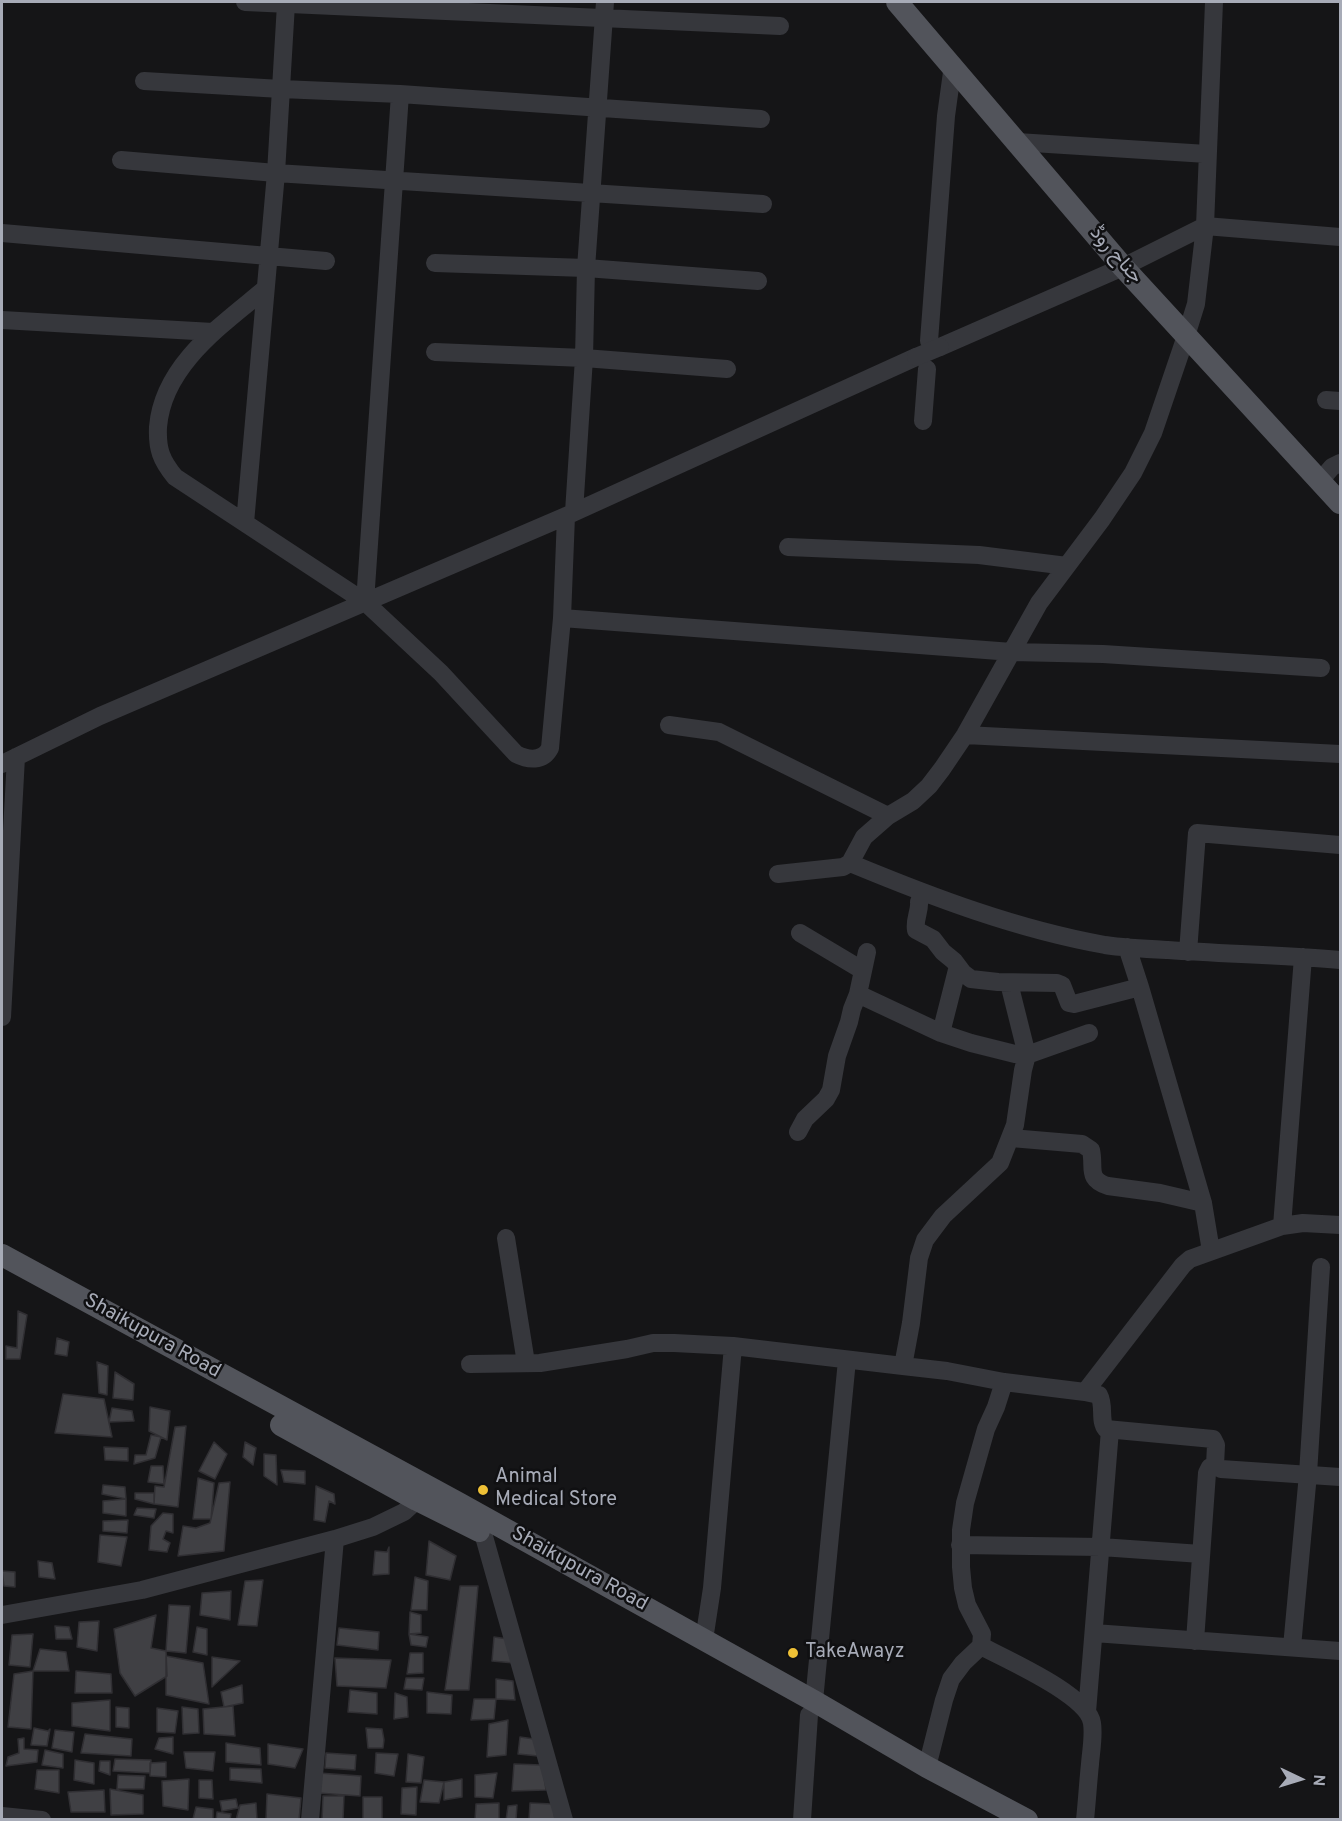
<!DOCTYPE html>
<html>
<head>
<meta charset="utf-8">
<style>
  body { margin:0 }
  #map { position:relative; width:1342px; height:1821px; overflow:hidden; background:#151517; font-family:Overpass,sans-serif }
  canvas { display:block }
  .frame { position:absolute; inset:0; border:3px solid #a7abb7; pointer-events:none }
  .north { position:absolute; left:1270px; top:1749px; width:60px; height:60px; -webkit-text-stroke:4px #101012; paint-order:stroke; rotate:94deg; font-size:16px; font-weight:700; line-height:24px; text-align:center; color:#a7abb7 }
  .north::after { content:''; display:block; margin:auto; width:21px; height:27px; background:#a7abb7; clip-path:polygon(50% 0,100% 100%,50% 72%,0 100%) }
</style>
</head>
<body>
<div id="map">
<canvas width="1342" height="1821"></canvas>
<div class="frame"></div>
<div class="north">N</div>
</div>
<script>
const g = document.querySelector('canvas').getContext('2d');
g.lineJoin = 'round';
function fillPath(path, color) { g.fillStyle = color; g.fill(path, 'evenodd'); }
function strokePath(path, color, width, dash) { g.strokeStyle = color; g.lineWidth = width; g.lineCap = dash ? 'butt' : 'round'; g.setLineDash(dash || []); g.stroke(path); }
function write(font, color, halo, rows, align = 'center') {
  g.font = font + ' Overpass,Vazirmatn,sans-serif'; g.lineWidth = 5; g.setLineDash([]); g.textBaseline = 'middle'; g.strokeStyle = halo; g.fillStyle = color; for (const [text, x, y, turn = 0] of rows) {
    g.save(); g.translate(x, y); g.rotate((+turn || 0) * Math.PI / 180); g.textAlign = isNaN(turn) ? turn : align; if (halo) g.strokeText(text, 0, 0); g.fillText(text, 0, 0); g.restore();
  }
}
const building = new Path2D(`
  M18,1311L27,1315L20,1359H6V1346L17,1348Z
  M57,1338L69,1342L67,1356L55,1354Z
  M97,1362L108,1366L107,1395L99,1393Z
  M115,1372L134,1384L133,1400L113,1398Z
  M63,1394L104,1399L112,1437L55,1433Z
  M150,1407L170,1411L167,1440L149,1431Z
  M112,1408L132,1411L134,1421L109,1422Z
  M186,1426L178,1507L154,1504L155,1486L164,1487L175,1427Z
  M151,1435L161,1437L155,1458L134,1464L135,1455H146Z
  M214,1442L227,1454L215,1479L199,1471Z
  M245,1442L256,1448L253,1465L243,1457Z
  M104,1447L128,1448V1461L105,1460Z
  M264,1454L276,1455L277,1485L264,1476Z
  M151,1466H163L164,1484L148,1482Z
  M281,1470L305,1471V1484L284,1482Z
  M198,1478L214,1483L211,1519H193Z
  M230,1482L224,1551L178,1556L183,1526L196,1528L210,1523L219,1483Z
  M103,1485L125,1487L126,1499L102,1494Z
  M316,1486L334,1494L335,1504L329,1501L325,1522L314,1520Z
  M135,1493H154V1504L135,1499Z
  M126,1499V1516L103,1513V1501Z
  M137,1508L156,1509L154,1518L134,1515Z
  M163,1513L173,1514V1533L166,1531L163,1539L170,1543L167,1552L149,1550L151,1526Z
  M128,1520L127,1533L103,1531V1521Z
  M100,1535L127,1537L121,1566L98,1562Z
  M429,1541L456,1556L450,1580L426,1575Z
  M389,1547V1574L373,1575L375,1551L387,1552Z
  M38,1561L52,1563L55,1579L39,1577Z
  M2,1571L15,1572V1587L4,1586Z
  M415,1577L428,1581L427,1610H411Z
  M263,1580L257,1626L238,1625L245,1581Z
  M460,1586H478L469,1690H445Z
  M231,1591L230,1620L200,1615L202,1593Z
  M169,1605L190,1606L186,1653L166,1651Z
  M410,1612L421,1615V1633L409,1634Z
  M156,1615L151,1648L166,1651L167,1676L135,1696L120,1673L114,1629Z
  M99,1621L97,1651L77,1647L79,1622Z
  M55,1626L69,1627L72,1639H56Z
  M197,1627L207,1629V1655L193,1652Z
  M339,1628L379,1632L378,1650L337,1645Z
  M33,1634L30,1667L9,1665L12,1635Z
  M409,1634L428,1637L426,1647L411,1645Z
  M494,1637L508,1639L514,1663L492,1661Z
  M40,1649L66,1652L69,1671H33Z
  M410,1653H423V1673L407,1674Z
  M166,1656L203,1663L209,1704L166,1695Z
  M212,1657L240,1661L212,1687Z
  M335,1658L391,1660L386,1688L337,1686Z
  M33,1671L31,1729L8,1727L14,1674Z
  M76,1671L111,1674L112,1693H75Z
  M406,1678H424L422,1690L404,1689Z
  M496,1679L513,1681L515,1700L496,1699Z
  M242,1685L243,1703L224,1707L221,1692Z
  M350,1690L377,1693V1714L348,1712Z
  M427,1692L452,1695L451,1714L427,1713Z
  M395,1693L407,1697L408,1717L394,1719Z
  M474,1699H496L494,1719L471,1720Z
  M110,1700V1731L72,1726V1703Z
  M233,1706L235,1736L204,1734L203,1709Z
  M116,1707L129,1708V1728L116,1727Z
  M182,1707L198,1709L199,1733L183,1734Z
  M157,1708L178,1711L175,1733L157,1732Z
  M508,1720L506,1755L487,1757L489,1724Z
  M34,1728L48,1731L50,1729L47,1746L31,1745Z
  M366,1728L382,1729L384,1740L383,1748H368Z
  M55,1730L74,1732L72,1752L52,1748Z
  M85,1734L132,1739L131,1756L81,1753Z
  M173,1737V1754L155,1749L159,1738Z
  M520,1737L534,1739L538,1756L518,1754Z
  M24,1738V1749L38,1750L37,1762L6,1766L8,1757L19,1753L18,1739Z
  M226,1743L260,1748L261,1765L226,1762Z
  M268,1744L303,1749L295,1768L268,1764Z
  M45,1750L63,1754V1768L42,1765Z
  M184,1752H215L213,1771L186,1768Z
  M326,1753L356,1755L355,1770L325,1768Z
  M376,1753L398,1754L394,1776L375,1773Z
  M408,1754L424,1757L421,1783L406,1782Z
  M115,1759L151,1760L150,1773L113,1771Z
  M75,1760L94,1763V1784L74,1780Z
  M100,1761H110V1775L99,1771Z
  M166,1762V1777L150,1776V1763Z
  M514,1764L542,1765L546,1790L512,1791Z
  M230,1768L261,1769L262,1783L230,1780Z
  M37,1770H59V1793L35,1789Z
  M319,1773L361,1776L360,1796L318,1793Z
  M497,1773L493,1798L475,1797V1775Z
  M118,1775L145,1776L144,1789H117Z
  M189,1779L188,1810L163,1806L162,1781Z
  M462,1779V1797L444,1800V1782Z
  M199,1780H212L213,1799L199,1798Z
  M424,1780L444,1782L439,1803L420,1802Z
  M417,1787L416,1815L401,1814L402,1788Z
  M110,1789L143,1795V1814L111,1815Z
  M104,1790L105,1812H71L68,1792Z
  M267,1794L301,1798L299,1820H266Z
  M323,1796H344L343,1820H322Z
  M363,1797H382V1820H363Z
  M236,1799L238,1808L222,1811L220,1801Z
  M256,1803L257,1820H236L240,1805Z
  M499,1803V1820H475L476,1804Z
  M530,1803L553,1804L555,1820H529Z
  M517,1805L516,1820H506L508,1806Z
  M196,1807L213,1809V1820L193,1819Z
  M217,1812L231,1814L230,1820H216Z`);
fillPath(building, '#404044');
strokePath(building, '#302f33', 1.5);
strokePath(new Path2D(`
  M245,2L780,26
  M144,81L281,89L400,94L761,119
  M1017,142L1207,154
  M121,160L276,173L763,204
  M2,233L326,261
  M435,263L586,268L758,281
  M265,289C222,325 163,365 158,427C157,449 161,460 175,477L365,602L441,673L516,754C528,760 543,762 550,748L562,618L566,516
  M2,320L213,332
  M929,341L946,116L953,65
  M940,347L1123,267L1205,226L1340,237
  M435,352L584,358L727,369
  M1326,400L1340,401
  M923,421L927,369
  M1320,481L1332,467L1340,463
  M574,512L584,358L586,268L605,2
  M245,523L276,173L286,4
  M788,547L979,555L1067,566
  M365,602L400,94
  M562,618L1012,652L1103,654L1321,668
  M669,725L719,732L888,816
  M965,735L1340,754
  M2,764L100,716L566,516L916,357
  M850,863C932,897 1016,929 1105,945C1125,948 1147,949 1168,950C1226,954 1283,955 1340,960
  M778,874L843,867L850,863L864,837L888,816L913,801L929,786L942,769L965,735L1039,603L1102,519L1133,473L1153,433L1186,336L1196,304L1205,226L1214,2
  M923,893L919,902C920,911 914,920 916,930L933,939L943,952L954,961L963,973L971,979L998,982L1057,983L1062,985L1069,1003L1074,1004L1140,987
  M800,933L862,970
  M1127,947L1140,987L1203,1203L1211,1251
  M1188,952L1197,833L1340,845
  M858,994L941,1033L971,1043L1015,1054L1027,1055L1089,1033
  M2,1017L16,757
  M941,1033L958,966
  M798,1132L805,1119L826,1099L831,1090L837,1056L849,1022L852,1009L858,994L867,952
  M1011,1138L1082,1144L1091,1150C1095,1168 1086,1179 1108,1186L1160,1193L1203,1203
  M1282,1226L1303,957
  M506,1238L526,1363
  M470,1364L540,1363L627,1349L653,1343H674L733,1346L903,1366L947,1371L1004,1382L1085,1392L1183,1265L1190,1259L1282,1226L1303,1223L1340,1225
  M903,1366L911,1323L919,1258L925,1240L943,1216L1000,1163L1015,1125L1023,1070L1027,1055L1009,983
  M1085,1392L1099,1395C1105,1406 1099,1421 1106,1429L1213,1439L1216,1445L1215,1465L1221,1469L1340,1477
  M483,1533L564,1820
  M960,1545L1101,1547L1201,1554
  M2,1615L142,1590L335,1539L373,1527L404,1512L417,1500L422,1491
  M1094,1633L1340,1651
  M704,1640L712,1588L733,1346
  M1195,1641L1207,1473L1210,1467L1215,1465
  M981,1646C1005,1659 1088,1695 1092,1723C1094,1736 1091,1751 1090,1764C1088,1783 1087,1801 1085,1820
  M1292,1647L1308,1474L1321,1267
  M814,1701L847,1360
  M1087,1712L1110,1430
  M927,1767L944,1700L951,1679L963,1663L981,1646L982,1634L967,1605L963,1588L961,1567V1530L965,1503L986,1429L996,1407L1004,1382
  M2,1816L42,1820
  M310,1820L335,1539
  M802,1820L809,1715`), '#36373c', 18);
strokePath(new Path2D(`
  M897,2L1123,267L1340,503
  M2,1255L460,1504L814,1701L927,1767L1027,1820
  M281,1425L417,1500L479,1531`), '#52545b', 22);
strokePath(new Path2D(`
  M916,357L940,347`), '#36373c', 18);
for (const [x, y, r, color] of [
  [483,1490,6,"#eec036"],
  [793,1653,6,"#eec036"]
]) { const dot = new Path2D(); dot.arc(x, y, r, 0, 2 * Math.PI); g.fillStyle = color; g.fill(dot); strokePath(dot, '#101012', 2); }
write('20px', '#a7abb7', '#101012', [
  ["جناح روڈ",1115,256,49],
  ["Shaikupura Road",152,1337,29],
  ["Shaikupura Road",579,1570,29]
]);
write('20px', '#a7abb7', '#101012', [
  ["Animal",495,1478],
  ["Medical Store",495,1501],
  ["TakeAwayz",805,1653]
], 'left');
</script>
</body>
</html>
